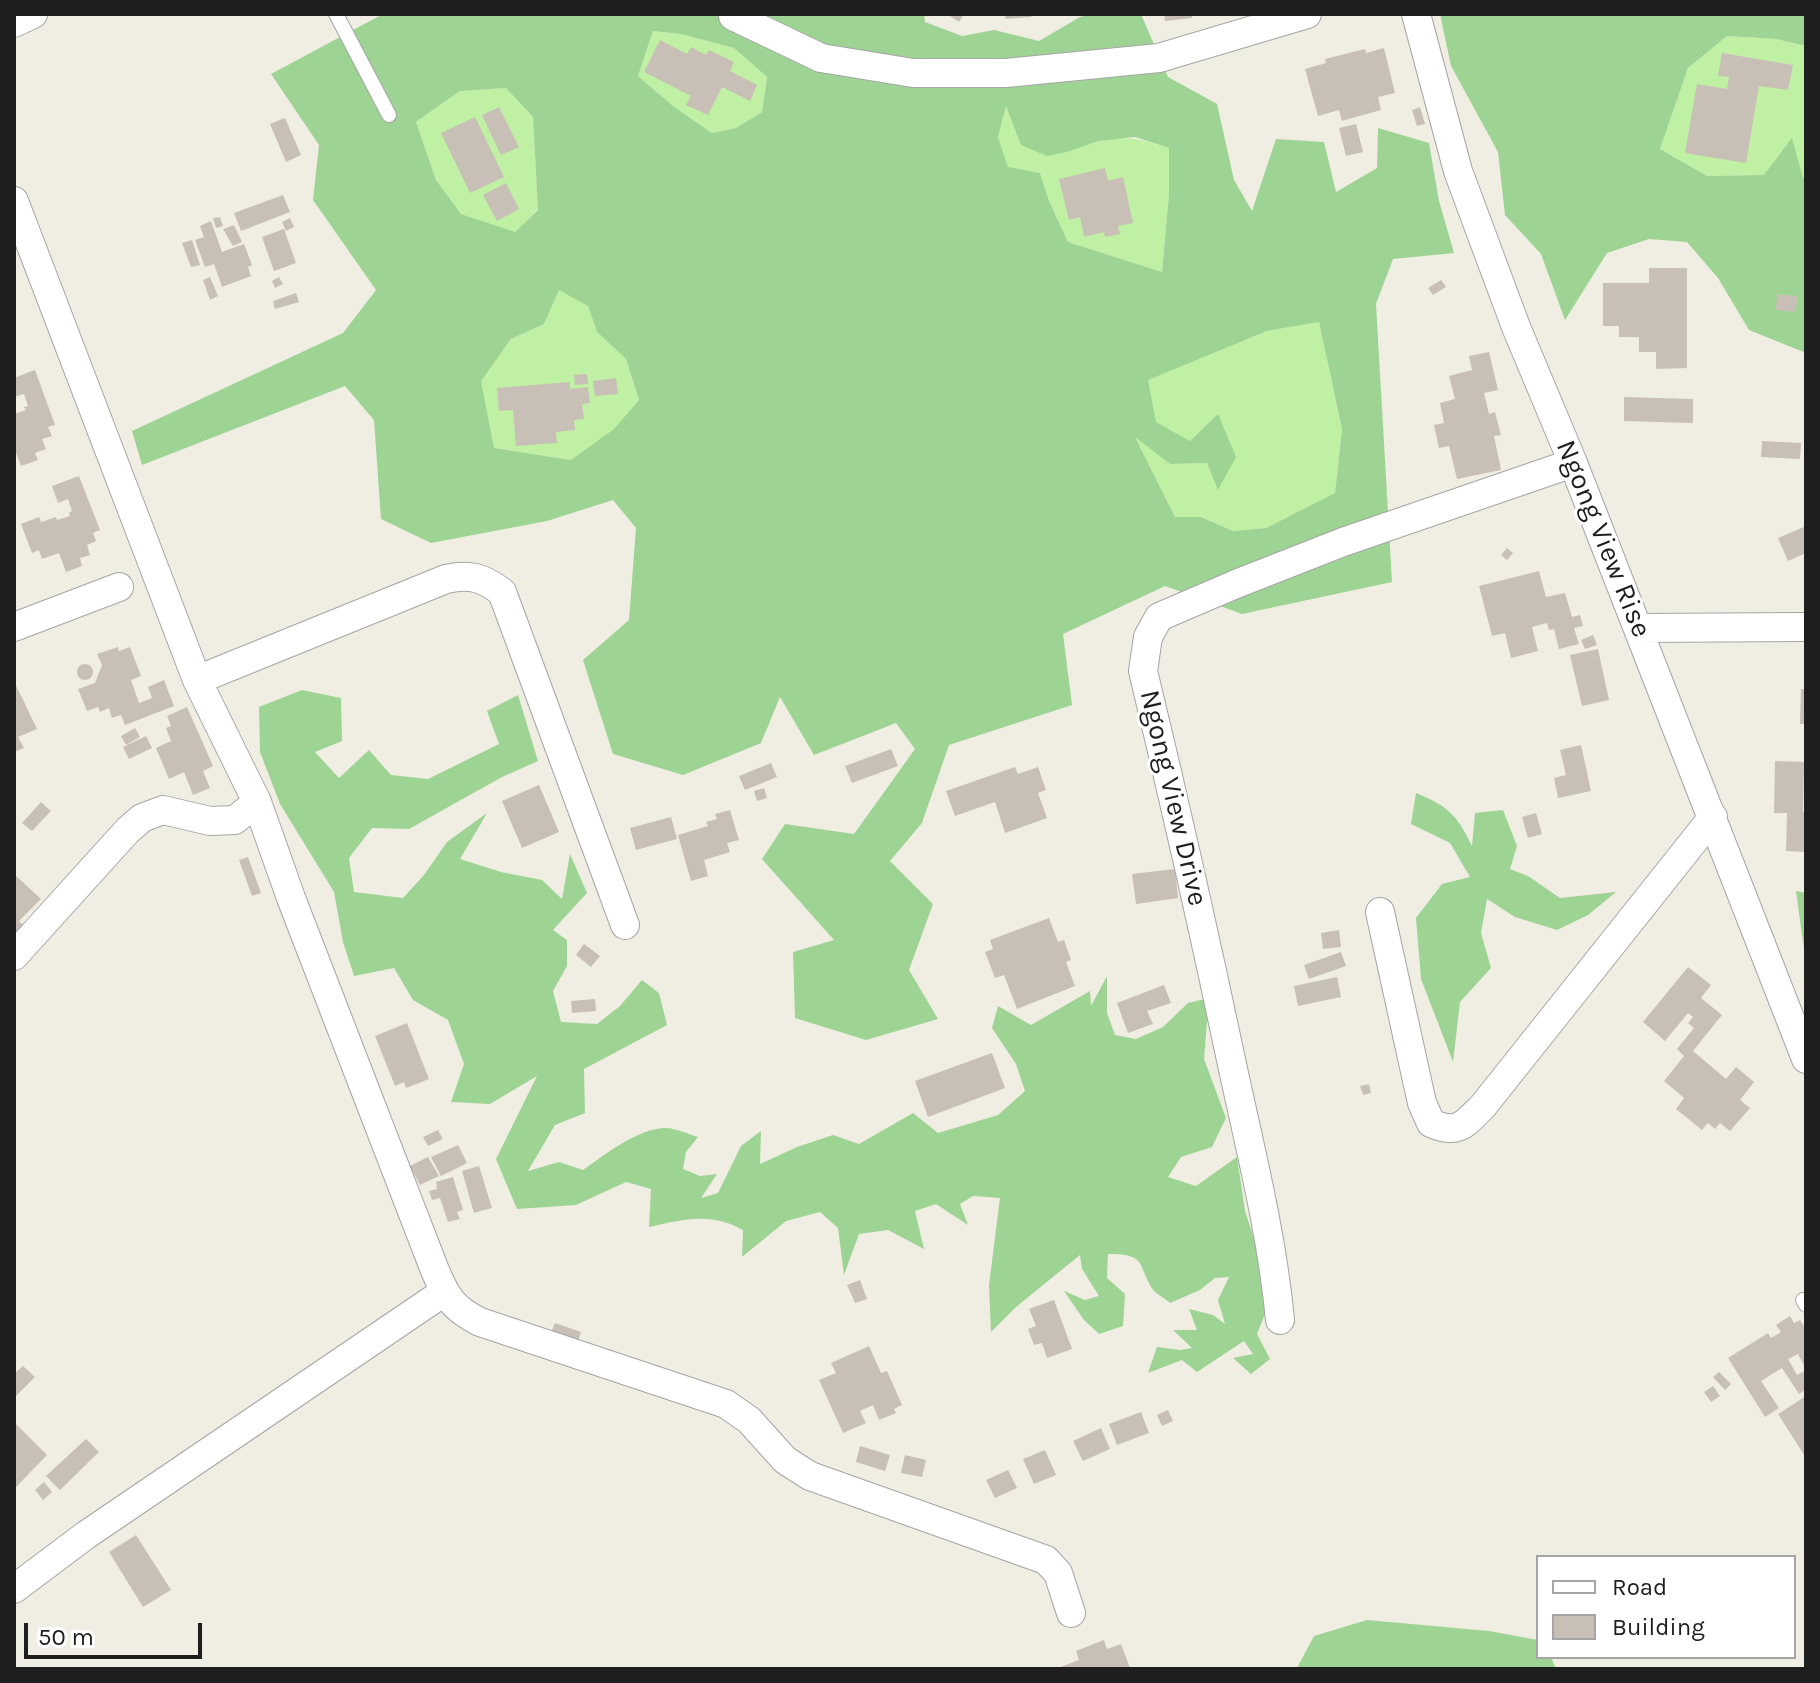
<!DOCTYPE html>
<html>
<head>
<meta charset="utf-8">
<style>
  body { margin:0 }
  #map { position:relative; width:1820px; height:1683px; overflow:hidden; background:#f0ede3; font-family:Karla,sans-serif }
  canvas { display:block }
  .frame { position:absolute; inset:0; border:16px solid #1e1e1e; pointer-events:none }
  .legend { position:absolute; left:1536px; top:1555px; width:260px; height:104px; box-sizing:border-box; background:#fff; border:2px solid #a5a5a5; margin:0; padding:10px 14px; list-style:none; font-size:24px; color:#1e1e1e }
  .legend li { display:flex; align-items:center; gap:16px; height:40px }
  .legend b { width:40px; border:2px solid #a5a5a5 }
  .scale { position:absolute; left:24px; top:1623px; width:178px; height:36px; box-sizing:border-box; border:4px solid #1e1e1e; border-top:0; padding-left:10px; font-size:24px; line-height:28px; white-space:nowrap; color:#1e1e1e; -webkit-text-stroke:6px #fff; paint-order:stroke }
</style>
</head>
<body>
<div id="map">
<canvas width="1820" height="1683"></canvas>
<div class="frame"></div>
<ul class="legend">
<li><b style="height:10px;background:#fff"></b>Road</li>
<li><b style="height:22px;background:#c8c0b6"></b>Building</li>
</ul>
<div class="scale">50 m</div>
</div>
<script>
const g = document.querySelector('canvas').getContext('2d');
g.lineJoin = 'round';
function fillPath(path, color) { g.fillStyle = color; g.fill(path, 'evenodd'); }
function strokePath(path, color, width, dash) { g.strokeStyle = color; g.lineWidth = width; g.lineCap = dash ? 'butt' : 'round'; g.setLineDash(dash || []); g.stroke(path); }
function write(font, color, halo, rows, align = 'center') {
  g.font = font + ' Karla,sans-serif'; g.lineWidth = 6; g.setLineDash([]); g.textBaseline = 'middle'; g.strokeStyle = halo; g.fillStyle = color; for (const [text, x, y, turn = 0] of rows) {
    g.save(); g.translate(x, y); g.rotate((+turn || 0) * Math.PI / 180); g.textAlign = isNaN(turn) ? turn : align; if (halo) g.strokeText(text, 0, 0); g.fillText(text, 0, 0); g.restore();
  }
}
fillPath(new Path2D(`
  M653,31L681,34L734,48L767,77L762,112L736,128L712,133L673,106L638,76Z
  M1727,36L1776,39L1806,46V178L1764,175L1707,176L1660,149L1688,68Z
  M506,88L533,117L538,209L515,233L461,214L436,180L416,122L460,91Z
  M1006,105L1067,152C1111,136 1124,133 1169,148V194L1162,272L1068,242L1049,201L1040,173L1008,168L998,137Z
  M559,289L588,306L597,332L626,359L639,400L615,429L571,460L494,448L480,381L511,339L544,324Z
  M1319,322L1342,429L1335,493L1266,528L1233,531L1201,517H1175L1134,435L1170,464L1207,463L1218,489V414L1190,441L1155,422L1147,380L1267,331Z`), '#bff0a3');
fillPath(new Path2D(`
  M383,14H924L925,22L962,36L994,30L1039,41L1080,17L1092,14H1141L1168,77L1217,104L1234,180L1252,211L1276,139L1324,142L1336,192L1377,168L1378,128L1429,143L1439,201L1454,253L1393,259L1376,304L1392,582L1242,614L1165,586L1063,634L1072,705L949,745L922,823L890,861L933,904L909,970L938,1019L866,1040L795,1018L793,952L834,940L762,859L785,824L854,834L915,749L896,723L814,755L780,697L761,743L683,775L613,754L583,660L629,620L636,528L613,500L547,521L431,543L381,519L374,420L345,386L142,465L132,431L343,333L376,290L313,200L319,145L271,74ZM653,31L681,34L734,48L767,77L762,112L736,128L712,133L673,106L638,76ZM506,88L533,117L538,210L515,232L461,214L436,180L416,122L460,91ZM1006,106L1021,145L1047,156L1067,152L1099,141L1135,137L1169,148V194L1162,272L1068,242L1049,201L1040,173L1008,167L998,137ZM559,290L588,306L597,332L626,359L639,400L614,429L571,460L494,448L481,381L511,339L544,324ZM1319,322L1342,429L1335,493L1266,528L1233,531L1201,517H1175L1135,437L1170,464L1207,463L1218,490L1236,457L1218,414L1190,441L1156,422L1148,380L1267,331Z
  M1440,14H1806V46L1776,39L1727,36L1688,68L1660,149L1707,176L1764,175L1792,138L1803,178H1806V353L1749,330L1718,278L1687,242L1649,239L1607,253L1565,320L1541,254L1505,215L1498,152L1451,66Z
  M302,690L341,698L342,741L315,752L339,778L369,750L391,775L428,779L499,744L487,711L518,695L538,761L502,777L409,829L372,828L349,858L354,892L403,898L424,875L447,842L487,813L460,859L501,872L542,880L562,899L570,854L587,893L553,930L567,940V966L553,991L561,1022L597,1024L620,1006L642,980L659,993L667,1025L584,1069L585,1113L555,1125L528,1171L559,1162L583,1170C604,1155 640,1127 667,1128C677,1129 688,1134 698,1137L686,1152L683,1169L700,1176L717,1174L701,1198L718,1193L741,1146L761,1131L760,1164L797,1147L833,1135L859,1144L913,1113L938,1133L998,1115L1025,1091L1016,1064L992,1028L998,1006L1031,1025L1090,991L1091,1006L1107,976V1013L1115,1035L1136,1039L1163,1027L1188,1003L1209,998L1204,1059L1226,1118L1212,1147L1181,1157L1168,1177L1196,1186L1237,1157L1245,1211L1259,1253L1265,1314L1257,1334L1270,1359L1251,1374L1233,1358L1253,1354L1244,1341L1197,1372L1182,1360L1148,1373L1157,1347L1180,1350L1192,1348L1173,1330H1197L1189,1309L1213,1315L1225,1324L1218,1300L1229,1277L1215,1278L1200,1290L1170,1303C1166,1299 1158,1295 1154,1291C1137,1268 1149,1253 1108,1254L1107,1278L1125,1294L1123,1326L1099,1334L1084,1320L1064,1291L1085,1300L1099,1296L1082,1269L1080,1255L1016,1307L991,1332L989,1285L1000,1198L973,1196L960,1204L968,1225L936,1204L915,1211L924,1249L888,1230L859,1234L844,1275L838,1228L820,1212L786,1221L742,1257L743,1230C711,1212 684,1219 649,1227L651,1189L626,1182L576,1205L517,1209L496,1159L537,1076L490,1104L451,1102L464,1064L448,1020L413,1000L394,968L354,976L343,942L334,892L280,804L260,752L259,707Z
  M1416,793C1448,806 1457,815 1472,846L1475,813L1503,810L1517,846L1510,869L1528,876L1560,898L1616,892L1588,915L1557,930L1515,917L1487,899L1481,933L1491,968L1460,1002L1453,1062L1421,979L1416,918L1442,884L1470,877L1450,843L1411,824Z
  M1796,891L1806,893V964Z
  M1367,1620L1489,1631L1538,1640V1657H1551L1556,1669H1286L1297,1668L1314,1636Z`), '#9ed493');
fillPath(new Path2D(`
  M947,14H964L959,22Z
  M1004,14H1033L1031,17L1006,19Z
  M1164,14H1192V18L1165,21Z
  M660,40L687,54L691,47L706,55L709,50L734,62L730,71L757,85L750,101L722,87L708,115L686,105L691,96L644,72Z
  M1384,48L1395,93L1378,97L1381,110L1342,121L1339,110L1318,116L1305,69L1326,63L1325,59L1365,49L1366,53Z
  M1722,53L1793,65L1788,90L1759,86L1746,163L1685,153L1697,84L1727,89L1729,77L1718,76Z
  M499,107L519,147L501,155L482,115Z
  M1420,107L1425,124L1417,126L1412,110Z
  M475,117L504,177L470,193L441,133Z
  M285,118L301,155L286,162L270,124Z
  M1356,124L1363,152L1346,156L1339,128Z
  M1105,168L1108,181L1123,177L1133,223L1118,226L1120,234L1105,237L1104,232L1084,237L1080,217L1069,220L1059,179Z
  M506,183L519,209L497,221L483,195Z
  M283,195L290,212L241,231L234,213Z
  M220,217L223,226L216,228L213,218Z
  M290,218L294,227L286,231L282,222Z
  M211,221L222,252L244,244L252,265L248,267L251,276L222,287L214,264L205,267L195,240L204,237L200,226Z
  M234,225L242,242L233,246L223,229Z
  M284,229L296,263L274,271L262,237Z
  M192,240L200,265L191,267L182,243Z
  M1649,268H1687V368L1656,369V352H1639V337H1619V326H1603V283H1649Z
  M210,277L218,296L210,300L203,280Z
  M279,277L283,284L275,288L272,281Z
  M1441,280L1446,287L1433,295L1428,288Z
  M296,293L299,302L275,309L273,301Z
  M1777,294L1797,296L1796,312L1776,310Z
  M1489,352L1498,390L1484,393L1489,414L1495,412L1501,435L1494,436L1501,470L1457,479L1449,446L1439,448L1434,425L1444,423L1440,403L1455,399L1449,376L1472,370L1469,356Z
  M35,370L55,425L48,427L52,436L42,439L46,449L35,453L38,460L21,466L14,447V414L26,410L24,407L28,406L24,394L14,397V378Z
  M587,374L588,384L575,385L574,375Z
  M616,378L618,394L595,396L593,381Z
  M570,382V389L588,387L590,403L582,404L584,419L574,420L575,430L556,432L557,443L516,446L513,410L499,411L497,388Z
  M1624,397L1693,399V423L1624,421Z
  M1762,441L1801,443L1800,459L1761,457Z
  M79,476L100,530L93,533L96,541L87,545L90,555L80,558L82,566L66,572L59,553L42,559L39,550L32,553L21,524L39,517L41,522L56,517L57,520L70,516L69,513L72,511L68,499L58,503L52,486Z
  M1806,526V553L1788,561L1778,538Z
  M1507,548L1513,553L1507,560L1501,555Z
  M1539,571L1546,597L1565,593L1572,617L1580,615L1583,626L1574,628L1579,644L1559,649L1554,629L1549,630L1547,623L1532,627L1538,651L1511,658L1505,633L1492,636L1479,586Z
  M1593,635L1597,645L1585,649L1581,640Z
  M118,647L119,651L130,647L141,676L131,680L139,703L152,698L148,687L164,680L174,706L125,725L121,715L112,718L109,708L100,712L98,707L87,711L78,689L95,683L102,665L97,654Z
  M1598,649L1609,700L1582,706L1570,655Z
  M77 672a8 8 0 1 1 16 0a8 8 0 1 1-16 0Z
  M14,681L37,729L18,737L24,748L14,752Z
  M1801,689H1806V724H1800Z
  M187,707L213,766L203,771L210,788L193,795L184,772L169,779L156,748L171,741L166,728L171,726L167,716Z
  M135,728L140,737L126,745L121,736Z
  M146,736L152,748L129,759L123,747Z
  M1581,745L1591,791L1558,798L1554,778L1566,775L1560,750Z
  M891,749L898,766L852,783L845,766Z
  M1775,761L1804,762L1803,812H1806V852L1786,851L1787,813H1774Z
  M771,763L777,777L745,790L739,776Z
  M1015,767L1018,774L1038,767L1046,790L1038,793L1047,818L1005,833L995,802L955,816L946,791Z
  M539,785L559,832L522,848L502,801Z
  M764,788L767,798L757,801L754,791Z
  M41,802L51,811L32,831L22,823Z
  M730,810L739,840L727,843L730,852L704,860L708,876L691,881L678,835L708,826L706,822L717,819L715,814Z
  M1536,813L1542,834L1528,838L1522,817Z
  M671,817L677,839L636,850L630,828Z
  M248,857L261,893L252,896L239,860Z
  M1175,869L1178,898L1136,904L1132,874Z
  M14,874L41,899L19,921L33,934L14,953Z
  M1049,918L1058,942L1064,940L1071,960L1066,962L1075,986L1017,1009L1004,975L995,978L985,952L993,949L990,940Z
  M1339,930L1341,947L1323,949L1321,933Z
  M584,944L600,956L591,967L576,955Z
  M1341,952L1346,966L1309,979L1304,965Z
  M1688,967L1711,985L1701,998L1722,1015L1693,1051L1726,1079L1736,1067L1754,1082L1740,1100L1750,1108L1730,1131L1720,1123L1715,1129L1708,1123L1702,1130L1676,1109L1684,1098L1664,1081L1684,1056L1677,1049L1694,1028L1688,1023L1693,1017L1688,1013L1665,1041L1643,1022Z
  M1337,977L1341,997L1298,1006L1294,986Z
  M1164,985L1171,1003L1147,1011L1153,1024L1128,1033L1117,1003Z
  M595,999L596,1011L572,1013L571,1001Z
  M407,1023L429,1079L406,1088L404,1082L395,1086L375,1036Z
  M992,1053L1005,1088L928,1117L915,1081Z
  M1369,1084L1371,1093L1363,1095L1360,1086Z
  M438,1130L443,1139L428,1146L423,1137Z
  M458,1145L467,1163L441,1176L431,1157Z
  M428,1157L439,1176L420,1185L410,1166Z
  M479,1166L492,1208L474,1213L462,1171Z
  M453,1177L463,1210L457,1212L460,1219L448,1222L440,1198L432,1200L429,1191L437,1189L436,1182Z
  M860,1280L867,1299L855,1303L847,1285Z
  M1054,1300L1072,1349L1047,1358L1042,1343L1034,1345L1028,1329L1036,1326L1029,1309Z
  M1790,1316L1794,1323L1800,1320L1806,1329V1369L1798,1354L1788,1359L1797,1375L1806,1370V1389L1799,1394L1782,1368L1761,1381L1779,1408L1765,1417L1728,1358L1768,1333L1771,1338L1781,1332L1776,1325Z
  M555,1323L581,1332L578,1341L551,1332Z
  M869,1346L881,1373L887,1371L902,1405L894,1409L896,1413L879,1420L873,1405L860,1411L866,1423L843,1433L819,1380L836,1373L831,1363Z
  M23,1366L35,1377L14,1398V1374Z
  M1719,1372L1731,1384L1725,1390L1713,1377Z
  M1713,1386L1720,1396L1711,1402L1704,1392Z
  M1806,1396V1458L1778,1414Z
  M1168,1410L1173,1421L1162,1426L1157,1415Z
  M1141,1412L1149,1433L1117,1445L1109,1424Z
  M14,1422L47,1455L16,1487L14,1485Z
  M1101,1428L1110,1449L1083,1461L1073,1441Z
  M86,1439L99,1452L60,1490L46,1476Z
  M860,1446L890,1455L885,1471L856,1462Z
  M1045,1450L1056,1475L1034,1484L1023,1459Z
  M905,1455L926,1460L922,1477L901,1473Z
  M1008,1470L1017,1488L995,1498L986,1480Z
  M44,1482L52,1492L43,1500L35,1490Z
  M136,1535L171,1590L143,1607L109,1552Z
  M1104,1640L1107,1649L1121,1644L1130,1668L1055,1669L1079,1660L1076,1651Z`), '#c8c0b6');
const lane = new Path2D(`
  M336,14L389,115
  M1803,1300L1806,1305`);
const street = new Path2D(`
  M1416,14L1458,171L1516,327L1573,463L1806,1059
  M733,16L821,58L913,73H1006L1159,58L1307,14
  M14,23L33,14
  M14,201L197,680L446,579C470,574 482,577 502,592L625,925
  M14,627L119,587
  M1638,628L1806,627
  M197,680L257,802L291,898L434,1268C446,1297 452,1308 480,1322L726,1404L749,1420L785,1460L810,1476L1046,1560L1058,1573L1071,1613
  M1380,912L1422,1103L1431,1123C1458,1135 1464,1125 1483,1106L1713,817
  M14,956L128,830L142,818L163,810L210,821L235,820L257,802
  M1280,1320C1272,1235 1251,1152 1233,1069C1205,936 1175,803 1143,671L1148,637L1159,617L1236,584L1343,542L1573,463
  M14,1589L86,1535L444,1292`);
strokePath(lane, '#a5a5a5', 16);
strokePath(street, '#a5a5a5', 30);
strokePath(lane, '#fff', 14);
strokePath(street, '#fff', 28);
write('28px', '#1e1e1e', '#fff', [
  ["Ngong View Rise",1603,539,68],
  ["Ngong View Drive",1173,798,77]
]);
</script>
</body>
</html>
